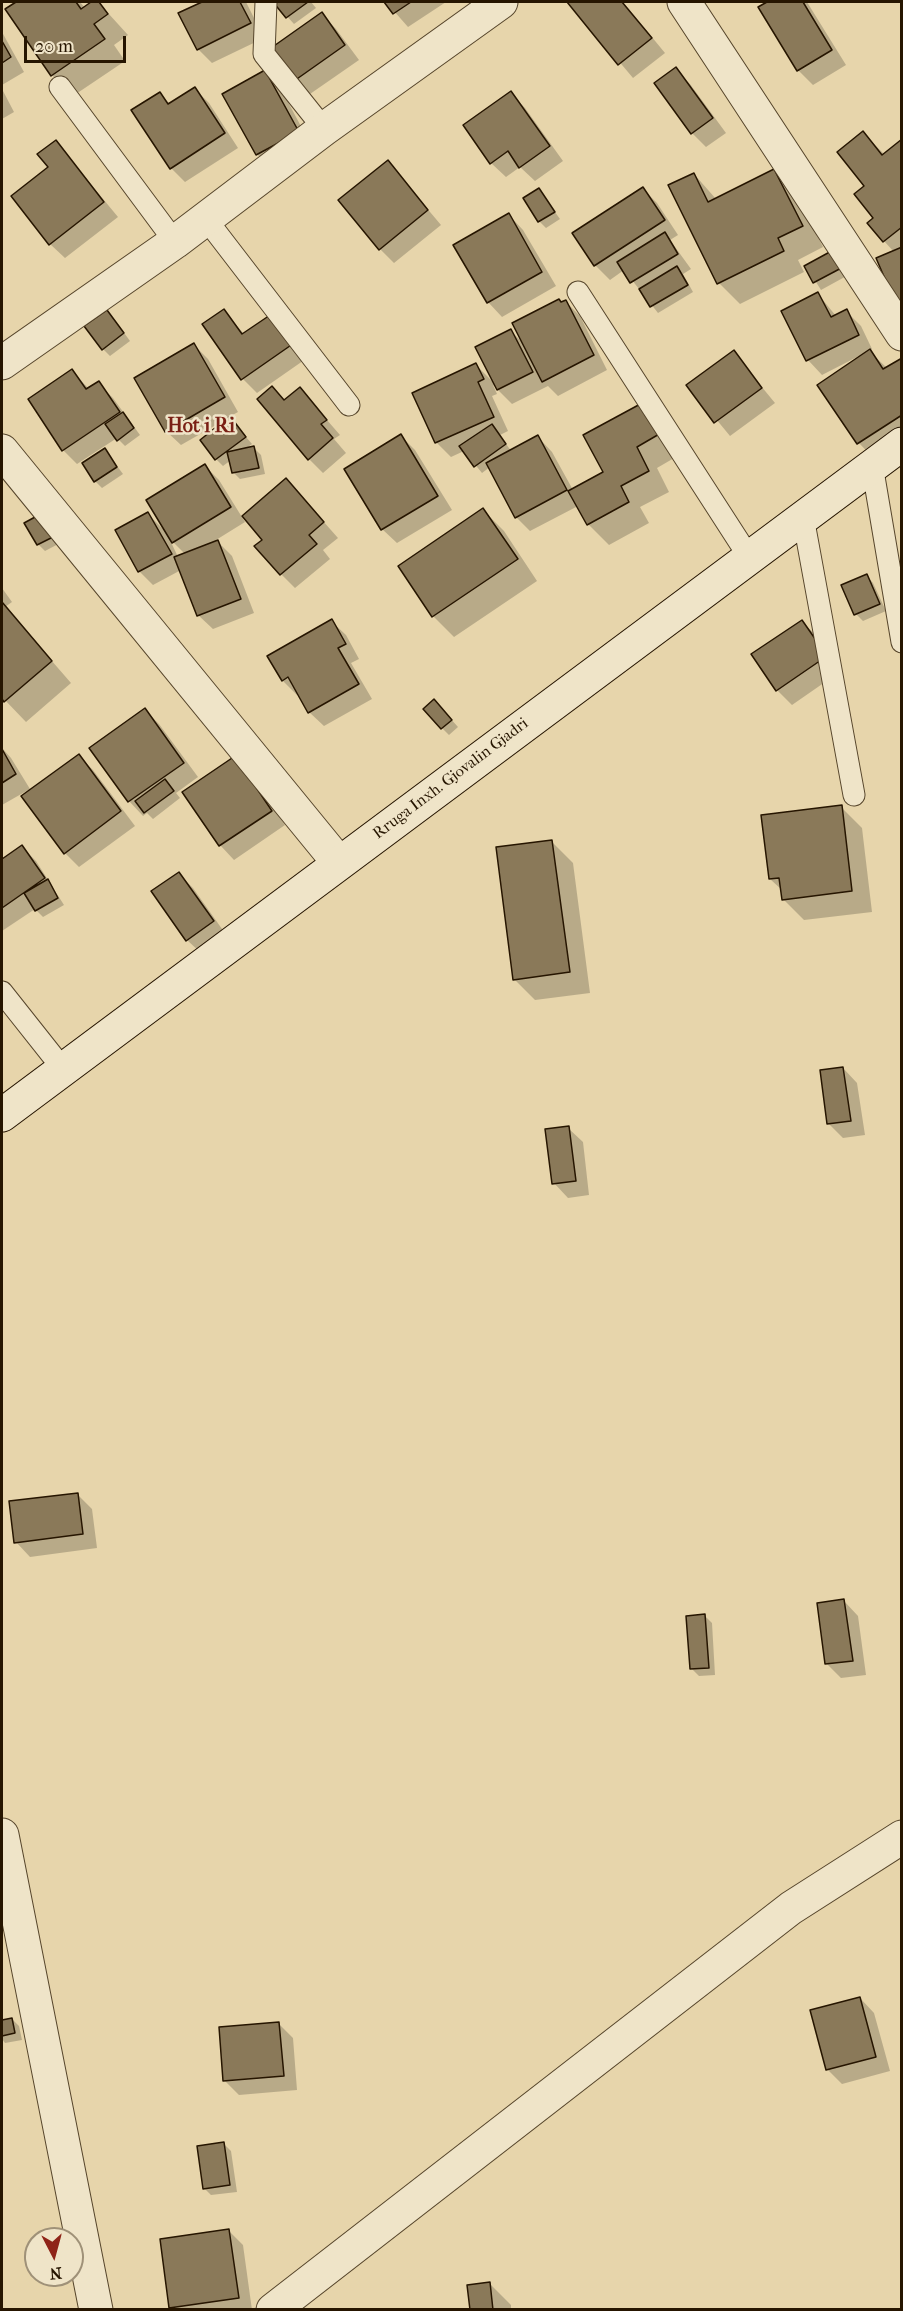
<!DOCTYPE html>
<html>
<head>
<meta charset="utf-8">
<style>
  body { margin:0 }
  #map { position:relative; width:903px; height:2311px; overflow:hidden; background:#e7d5ab; font-family:"IM FELL French Canon",serif }
  canvas { display:block }
  .frame { position:absolute; inset:0; border:3px solid #261500; pointer-events:none }
  .north { position:absolute; left:24px; top:2227px; width:60px; height:60px; box-sizing:border-box; background:#efe4c8; border:2px solid #9f9178; border-radius:50%; rotate:174deg; font-size:16px; font-weight:700; line-height:24px; text-align:center; color:#261500 }
  .north::after { content:''; display:block; margin:auto; width:21px; height:27px; background:#8f2418; clip-path:polygon(50% 0,100% 100%,50% 72%,0 100%) }
  .scale { position:absolute; left:24px; top:36px; width:102px; height:27px; box-sizing:border-box; border:3px solid #261500; border-top:0; padding-left:8px; font-size:18px; line-height:21px; white-space:nowrap; color:#261500; -webkit-text-stroke:4px #efe4c8; paint-order:stroke }
</style>
</head>
<body>
<div id="map">
<canvas width="903" height="2311"></canvas>
<div class="frame"></div>
<div class="north">N</div>
<div class="scale">20 m</div>
</div>
<script>
const g = document.querySelector('canvas').getContext('2d');
g.lineJoin = 'round';
function fillPath(path, color) { g.fillStyle = color; g.fill(path, 'evenodd'); }
function strokePath(path, color, width, dash) { g.strokeStyle = color; g.lineWidth = width; g.lineCap = dash ? 'butt' : 'round'; g.setLineDash(dash || []); g.stroke(path); }
function write(font, color, halo, rows, align = 'center') {
  g.font = font + ' "IM FELL French Canon",serif'; g.lineWidth = 5; g.setLineDash([]); g.textBaseline = 'middle'; g.strokeStyle = halo; g.fillStyle = color; for (const [text, x, y, turn = 0] of rows) {
    g.save(); g.translate(x, y); g.rotate((+turn || 0) * Math.PI / 180); g.textAlign = isNaN(turn) ? turn : align; if (halo) g.strokeText(text, 0, 0); g.fillText(text, 0, 0); g.restore();
  }
}
fillPath(new Path2D(`
  M19,2H80L85,8L98,2L128,35L114,45L125,61L73,96L52,75L7,10Z
  M206,2H246L264,38L212,63L198,49L180,14Z
  M274,2H311L316,8L294,24Z
  M386,2H446L408,27Z
  M569,2H623L665,53L633,78Z
  M770,2H807L846,65L813,85L798,70L760,7Z
  M322,14L336,29L359,60L310,94L295,80Z
  M2,32L24,72L2,85Z
  M675,69L690,84L726,133L706,147L692,133Z
  M265,72L280,87L312,147L271,169L257,154Z
  M2,89L14,112L2,119Z
  M195,89L209,103L238,148L185,182L171,168L160,94L171,105Z
  M511,93L525,108L563,161L535,181L520,167L506,177L491,163Z
  M863,133L885,155L902,141V314L894,252L884,241L866,186Z
  M56,142L118,217L65,258L50,244V168Z
  M388,162L441,225L394,263L380,249Z
  M774,170L795,191L823,247L798,260L804,272L740,304L719,283L694,174L716,199Z
  M643,189L657,203L678,235L670,240L691,269L683,274L693,292L658,313L624,270L610,280L595,265L574,233Z
  M539,190L560,219L546,228L539,221Z
  M509,215L523,230L556,286L502,317L488,302Z
  M836,249L852,273L821,290L806,266Z
  M818,294L836,316L846,311L861,326L872,349L869,351L887,368L902,360V450L879,464L859,443L819,385L859,356L822,375L808,360L783,311Z
  M566,302L580,316L607,370L558,396L548,386L512,404L493,385L497,394L492,396L508,431L500,435L511,451L538,437L552,452L573,490L605,473L644,403L681,454L657,468L669,492L640,507L649,523L609,545L588,524L578,506L530,531L516,517L490,467L482,473L464,451L451,457L436,442L476,365L493,382L511,331L524,344Z
  M224,311L244,334L275,312L310,356L257,393L243,379Z
  M114,319L130,341L110,356L103,349Z
  M194,345L208,359L238,412L229,417L252,444L244,450L254,448L261,455L265,474L240,479L233,472L231,460L223,466L216,459L202,440L223,421L181,445L166,431Z
  M733,352L775,403L730,436L688,385Z
  M72,371L89,389L98,383L113,398L140,435L125,446L117,438L77,464L63,450Z
  M272,388L285,401L300,389L340,435L334,439L346,453L323,473L309,459Z
  M401,436L415,450L452,510L397,543L382,529Z
  M105,450L123,474L102,488L95,481Z
  M205,466L219,480L245,522L216,540L232,556L254,613L213,629L198,615L181,570L153,585L139,571L148,514L164,530ZM169,538L185,554L178,557Z
  M300,495L338,538L323,550L330,559L295,588L281,574L264,540Z
  M483,510L504,531L537,581L454,637L433,616Z
  M47,511L66,540L45,551L38,544Z
  M867,576L873,583L886,611L863,621L856,614Z
  M2,588L12,602L5,607L71,683L26,722L2,697Z
  M331,621L346,635L359,659L351,663L372,699L324,726L309,712L299,694L297,695L283,681L269,656Z
  M802,622L817,636L841,671L792,705L777,690L753,655Z
  M441,708L458,727L449,735L442,728Z
  M145,710L159,724L198,777L176,793L180,798L153,819L147,813L143,816L129,801L91,748Z
  M2,748L11,758L30,789L2,805Z
  M79,756L93,770L135,826L79,867L65,853Z
  M249,772L285,825L234,860L220,845Z
  M841,807L862,828L872,912L804,920L783,899L782,890L770,879Z
  M552,842L573,863L590,993L535,1000L514,979Z
  M22,847L36,861L64,905L43,917L35,909L2,931V861Z
  M179,874L193,888L227,936L202,954L187,940Z
  M843,1068L857,1083L865,1135L843,1138L829,1124Z
  M568,1128L583,1142L589,1195L568,1198L554,1183Z
  M77,1494L92,1509L97,1548L30,1557L16,1542Z
  M844,1601L858,1616L866,1675L841,1678L827,1664Z
  M705,1616L712,1623L715,1675L699,1676L692,1669Z
  M860,1998L874,2013L890,2071L842,2084L828,2070L812,2011Z
  M12,2019L19,2026L22,2040L5,2043L2,2039V2021Z
  M279,2024L293,2038L297,2090L239,2095L224,2080Z
  M224,2144L231,2151L237,2192L211,2195L204,2188Z
  M228,2230L243,2245L252,2310H173L171,2307Z
  M490,2284L511,2305V2310H471Z`), '#0003');
const building = new Path2D(`
  M16,2H76L81,9L91,2H99L108,14L94,24L105,39L51,76L5,9Z
  M202,2H240L251,23L197,50L178,13Z
  M273,2H308L286,18Z
  M384,2H411L393,14Z
  M567,2H622L652,38L618,65Z
  M767,2H803L832,50L797,71L758,7Z
  M322,12L345,45L294,81L271,48Z
  M2,41L11,57L2,63Z
  M676,67L713,118L691,134L654,83Z
  M265,70L299,132L256,155L222,94Z
  M195,87L225,133L170,169L131,110L160,92L168,104Z
  M511,91L550,146L519,168L508,151L490,164L463,125Z
  M863,131L882,155L902,139V227L883,242L867,223L873,218L854,194L864,186L837,152Z
  M56,140L104,202L49,245L11,196L48,167L37,154Z
  M388,160L428,210L379,250L338,200Z
  M774,169L803,226L778,238L784,251L717,284L668,185L694,173L708,202Z
  M643,187L665,220L594,266L572,233Z
  M539,188L555,212L538,222L523,198Z
  M509,213L542,272L487,303L453,245Z
  M665,232L678,254L630,283L617,262Z
  M902,247V316H901L876,258Z
  M837,248L847,265L813,283L804,266Z
  M677,266L688,285L650,307L639,289Z
  M818,292L831,317L847,309L859,335L806,361L781,311Z
  M559,299L561,302L566,300L594,355L542,382L512,323Z
  M224,309L242,334L276,311L297,341L241,380L202,324Z
  M107,310L124,333L102,350L84,326Z
  M511,329L533,372L497,390L475,347Z
  M194,343L225,397L165,432L134,378Z
  M870,349L883,369L902,358V415L857,444L817,385Z
  M734,350L762,388L714,423L686,385Z
  M476,363L484,379L478,382L494,417L435,443L412,393Z
  M72,369L86,389L99,381L120,412L62,451L28,399Z
  M272,386L284,400L300,387L327,420L321,424L333,438L308,460L257,399Z
  M644,402L661,433L637,447L649,471L621,486L629,502L587,525L568,491L603,472L583,435Z
  M123,412L134,428L117,441L105,424Z
  M230,416L246,437L215,460L200,440Z
  M492,424L506,444L474,467L459,446Z
  M401,434L438,496L381,530L344,469Z
  M538,435L567,490L515,518L486,463Z
  M254,446L259,468L232,473L227,452Z
  M105,448L117,467L94,482L82,463Z
  M205,464L231,507L172,543L146,500Z
  M286,478L324,522L309,535L317,544L280,575L254,546L262,540L242,516Z
  M483,508L518,559L432,617L398,566Z
  M48,510L61,533L37,545L24,523Z
  M148,512L172,554L138,572L115,530Z
  M218,540L241,599L197,616L174,557Z
  M867,574L880,604L854,615L841,585Z
  M2,602L52,661L4,702L2,699Z
  M332,619L346,644L338,648L359,684L308,713L288,677L282,681L267,656Z
  M802,620L827,656L776,691L751,654Z
  M434,699L452,720L441,729L423,709Z
  M145,708L184,763L128,802L89,748Z
  M2,749L16,774L2,783Z
  M79,754L121,811L64,854L21,796Z
  M235,756L272,811L219,846L182,792Z
  M165,779L174,791L144,813L135,801Z
  M842,805L852,891L782,900L779,878L769,879L761,815Z
  M552,840L570,972L513,980L496,847Z
  M22,845L45,878L2,908V859Z
  M179,872L214,921L186,941L151,891Z
  M48,879L58,898L35,911L24,893Z
  M843,1067L851,1121L827,1124L820,1070Z
  M569,1126L576,1181L552,1184L545,1129Z
  M78,1493L83,1534L14,1543L9,1501Z
  M844,1599L853,1661L825,1664L817,1603Z
  M705,1614L709,1668L690,1669L686,1616Z
  M860,1997L876,2057L826,2070L810,2010Z
  M12,2018L15,2033L2,2036V2020Z
  M279,2022L284,2076L223,2081L219,2027Z
  M224,2142L230,2185L203,2189L197,2146Z
  M229,2229L239,2298L169,2308L160,2239Z
  M490,2282L493,2310H470L467,2285Z`);
fillPath(building, '#8a7959');
strokePath(building, '#261500', 1.5);
const service = new Path2D(`
  M266,2L264,54L324,129
  M60,87L175,242
  M206,219L349,405
  M578,292L749,557
  M872,465L902,642
  M803,517L854,795
  M2,992L63,1069`);
const minor = new Path2D(`
  M684,2L902,334
  M2,363L175,242L324,129L501,2
  M2,451L339,863
  M2,1835L96,2310
  M273,2310L791,1908L902,1837`);
const secondary = new Path2D(`
  M2,1115L902,444`);
strokePath(service, '#56452b', 23);
strokePath(minor, '#56452b', 35);
strokePath(secondary, '#261500', 35);
strokePath(service, '#efe4c8', 21);
strokePath(minor, '#efe4c8', 33);
strokePath(secondary, '#efe4c8', 33);
write('16px', '#261500', '#efe4c8', [
  ["Rruga Inxh. Gjovalin Gjadri",451,779,-37]
]);
write('bold 20px', '#7a1f14', '#efe4c8', [
  ["Hot i Ri",201,427]
]);
</script>
</body>
</html>
